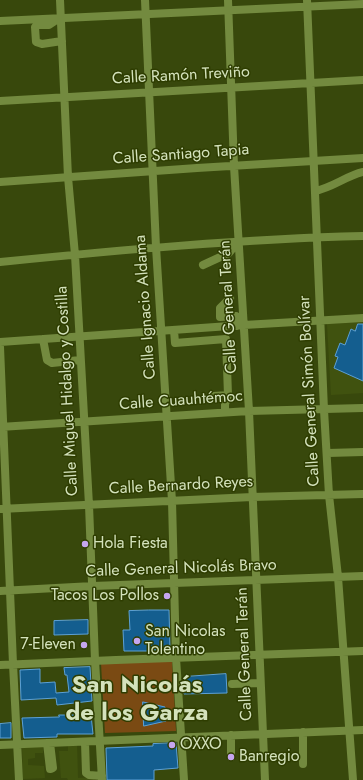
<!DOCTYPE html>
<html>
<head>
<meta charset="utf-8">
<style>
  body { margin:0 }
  canvas { display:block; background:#38480c }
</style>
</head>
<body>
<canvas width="363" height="780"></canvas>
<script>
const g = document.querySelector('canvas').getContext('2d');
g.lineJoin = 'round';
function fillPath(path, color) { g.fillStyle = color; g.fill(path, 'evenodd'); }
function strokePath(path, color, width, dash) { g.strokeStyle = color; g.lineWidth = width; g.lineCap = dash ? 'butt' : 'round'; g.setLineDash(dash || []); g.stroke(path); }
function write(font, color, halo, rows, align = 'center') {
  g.font = font + ' Jost,sans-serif'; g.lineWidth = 3; g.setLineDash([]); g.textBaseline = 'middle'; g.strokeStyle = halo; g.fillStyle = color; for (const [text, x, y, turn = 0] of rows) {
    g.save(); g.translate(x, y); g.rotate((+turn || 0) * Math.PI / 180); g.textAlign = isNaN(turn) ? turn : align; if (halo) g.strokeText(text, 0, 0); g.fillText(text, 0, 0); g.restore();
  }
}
fillPath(new Path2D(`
  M363,322V393L331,395L327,324Z
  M68,744H77L78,778L94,777V780H68L67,778H61L59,751H68Z
  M43,745V753H35V758L28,759V765L44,766L45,778L23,779L22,747Z`), '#40520f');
fillPath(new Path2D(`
  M172,660L176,731L105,733L101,663Z`), '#7a4a13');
const building = new Path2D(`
  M358,324H363V381L334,368L338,357L335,356L340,343L345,345L351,329L355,331Z
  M149,610H169L170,649L151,650V651H124L123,630H130L129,611Z
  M88,620V634L54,635V621Z
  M90,667L92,701L57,705L56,698L21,700L20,670L40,669V683L55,682L56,693L69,692L67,675H65L64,668Z
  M226,674L227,693L184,694V677Z
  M143,702L165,707L166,721L144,726Z
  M59,715H91L93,734H57V737L24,738L22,718L59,717Z
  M11,723V738H0V724Z
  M176,743L178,768L154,770V780H107L106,748L153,746V744Z`);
fillPath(building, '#145e8f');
strokePath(building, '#5ca0d5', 1);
strokePath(new Path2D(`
  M60,0L68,177L75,255L89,505L95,660L102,780
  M145,0L156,247L172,501L176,658L184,780
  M228,0L234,166L249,411L265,780
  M307,0L324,410L329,495L338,577L353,780
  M58,19L49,25H37L35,27L36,42L42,44L62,41
  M0,21L363,4
  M0,101L363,80
  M0,182L197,168L363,158
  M315,191C332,188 346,176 363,172
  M0,262C121,250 242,239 363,236
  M203,265L229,253L239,241
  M230,298L220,308V317L236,316L237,326
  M174,330L175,343L226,339L228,395L214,396
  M43,339L47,360L52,363L80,360
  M0,342L244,325L363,318
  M0,347L13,664L19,780
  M225,412V404L228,395
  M0,427L249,411L363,408
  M328,453L363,452
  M0,509L252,497L363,494
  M0,591L93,586L363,576
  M0,665L116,660L363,651
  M232,684L260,683
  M303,732V764
  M231,735V757
  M85,742L86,773L89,775L102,776
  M47,743L50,769H51L53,768L50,743
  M0,745L363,730`), '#738a3f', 8);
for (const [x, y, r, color] of [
  [85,544,4,"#c6a6f0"],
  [167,596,4,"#c6a6f0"],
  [137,641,4,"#c6a6f0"],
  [84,645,4,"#c6a6f0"],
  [172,745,4,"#c6a6f0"],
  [231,757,4,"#c6a6f0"]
]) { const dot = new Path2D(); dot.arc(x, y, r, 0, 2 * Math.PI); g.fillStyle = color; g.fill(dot); strokePath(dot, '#2e3d00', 1.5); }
write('16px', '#d4e2bc', '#2e3d00', [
  ["Calle Ramón Treviño",181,76,-3],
  ["Calle Santiago Tapia",181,155,-4],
  ["Calle Ignacio Aldama",146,307,-94],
  ["Calle General Terán",229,307,-93],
  ["Calle Miguel Hidalgo y Costilla",68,391,-93],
  ["Calle General Simón Bolívar",310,391,-93],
  ["Calle Cuauhtémoc",181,401,-4],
  ["Calle Bernardo Reyes",181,486,-3],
  ["Calle General Nicolás Bravo",181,569,-2],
  ["Calle General Terán",245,654,-92]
]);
write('16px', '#d4e2bc', '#2e3d00', [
  ["Hola Fiesta",93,544],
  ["Tacos Los Pollos",159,596,"right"],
  ["San Nicolas",145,632],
  ["Tolentino",145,650],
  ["7-Eleven",76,645,"right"],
  ["OXXO",180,745],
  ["Banregio",239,757]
], 'left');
write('bold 24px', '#d4e2bc', '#2e3d00', [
  ["San Nicolás",137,686],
  ["de los Garza",137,714]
]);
</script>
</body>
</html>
